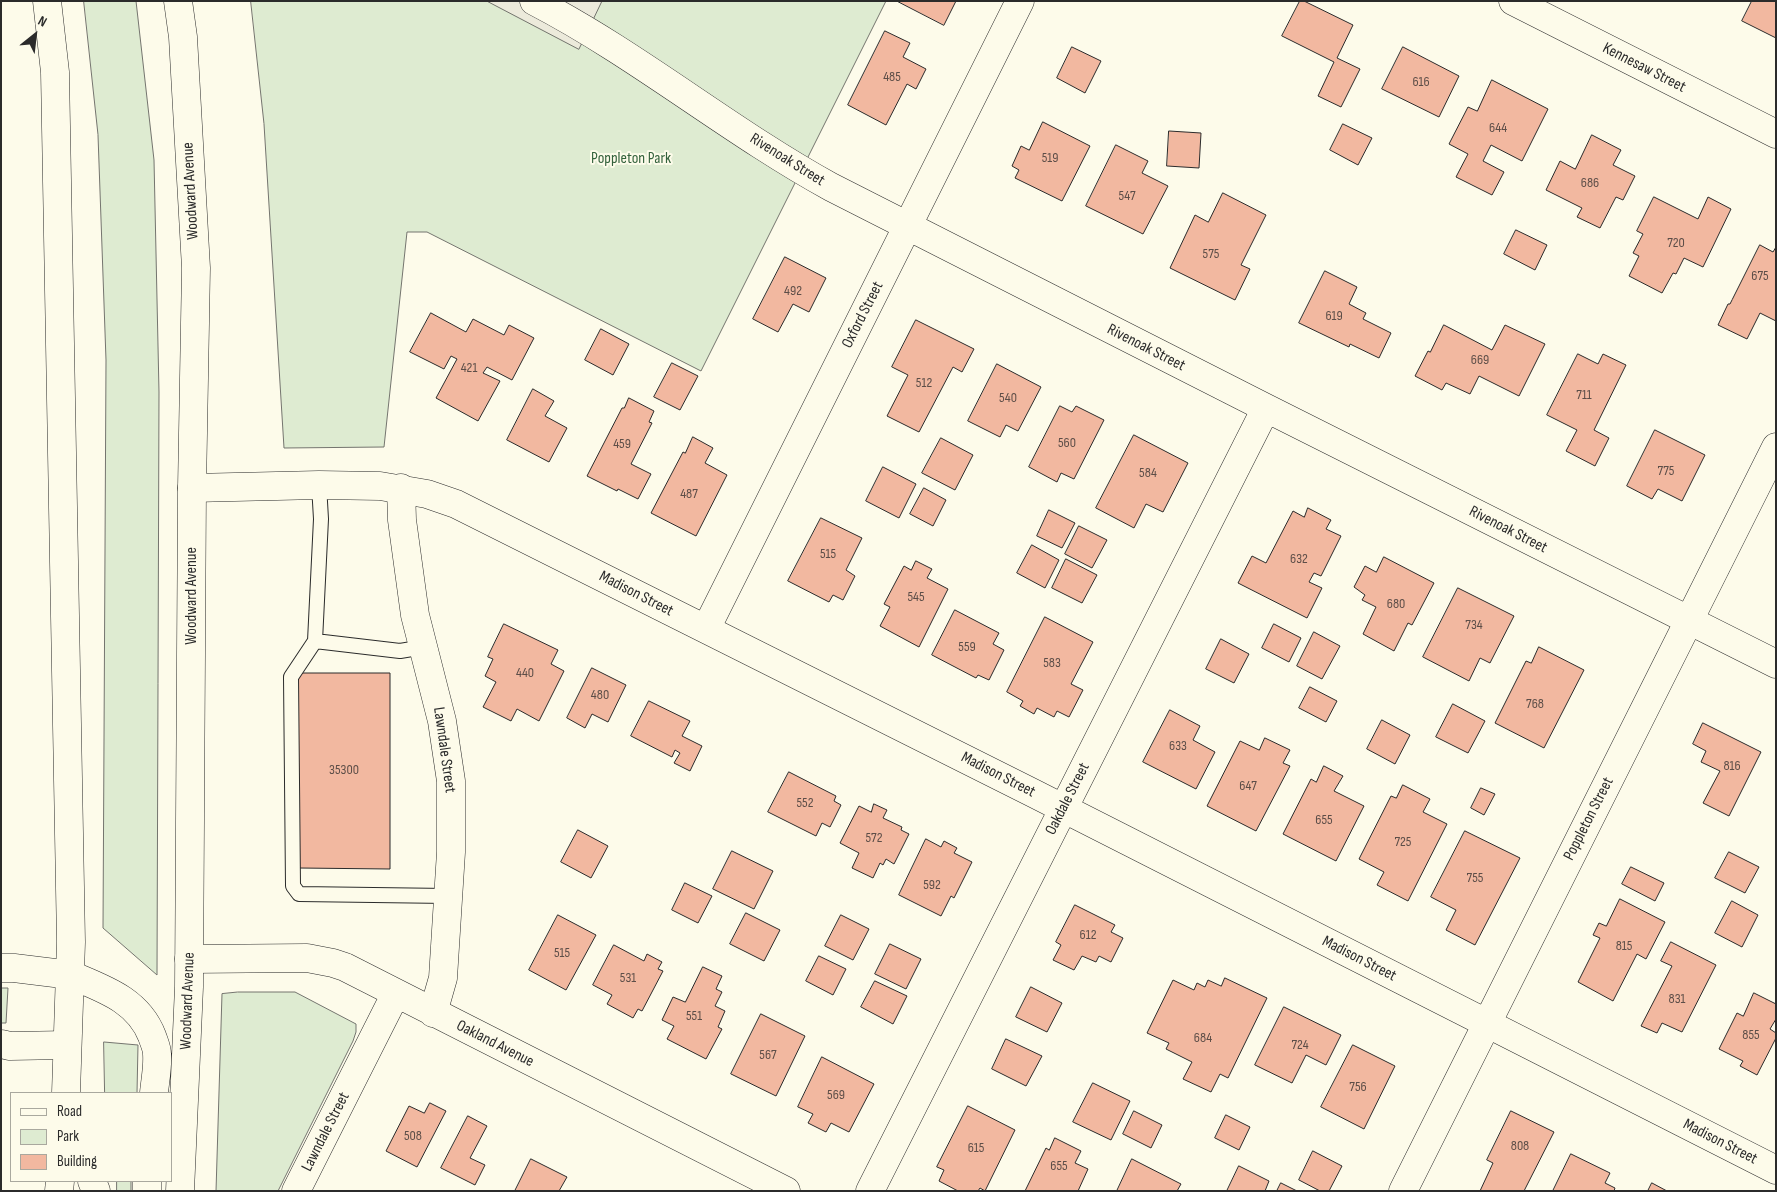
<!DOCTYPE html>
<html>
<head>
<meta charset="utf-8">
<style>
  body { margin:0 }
  #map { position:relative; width:1777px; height:1192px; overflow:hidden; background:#fdfbea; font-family:"Sofia Sans Condensed",sans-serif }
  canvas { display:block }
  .frame { position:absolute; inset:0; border:2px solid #2b2b2b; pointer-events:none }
  .legend { position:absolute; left:10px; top:1092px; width:162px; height:90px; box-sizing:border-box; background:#fdfbea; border:1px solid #a9a89e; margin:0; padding:6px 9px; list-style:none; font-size:15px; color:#2b2b2b }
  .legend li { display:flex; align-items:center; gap:10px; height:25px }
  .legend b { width:25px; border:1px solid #a9a89e }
  .north { position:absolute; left:10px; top:10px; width:50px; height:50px; -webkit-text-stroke:4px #fdfbea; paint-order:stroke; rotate:29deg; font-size:14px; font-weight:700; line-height:20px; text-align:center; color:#2b2b2b }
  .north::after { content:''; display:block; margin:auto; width:18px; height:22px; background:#2b2b2b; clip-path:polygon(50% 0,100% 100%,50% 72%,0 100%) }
</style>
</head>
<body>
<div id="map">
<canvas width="1777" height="1192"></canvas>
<div class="frame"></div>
<ul class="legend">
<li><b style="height:6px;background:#fdfbea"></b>Road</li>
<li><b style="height:14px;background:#deebd1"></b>Park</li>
<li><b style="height:14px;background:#f2b8a0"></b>Building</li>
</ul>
<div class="north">N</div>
</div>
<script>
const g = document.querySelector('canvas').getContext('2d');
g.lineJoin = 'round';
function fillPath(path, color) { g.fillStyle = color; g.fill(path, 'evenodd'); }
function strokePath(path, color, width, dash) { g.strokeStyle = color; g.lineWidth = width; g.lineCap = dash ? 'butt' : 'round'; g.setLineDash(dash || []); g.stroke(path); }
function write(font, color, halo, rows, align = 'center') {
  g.font = font + ' "Sofia Sans Condensed",sans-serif'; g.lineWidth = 4; g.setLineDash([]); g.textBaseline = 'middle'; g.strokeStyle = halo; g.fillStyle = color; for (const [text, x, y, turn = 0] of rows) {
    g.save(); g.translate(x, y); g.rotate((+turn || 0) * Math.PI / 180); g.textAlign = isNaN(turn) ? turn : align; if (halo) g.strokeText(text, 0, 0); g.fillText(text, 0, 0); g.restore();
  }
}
const green = new Path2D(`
  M84,1H136L154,160L159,392L157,975L103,928L106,360L98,135Z
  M251,1H886L701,371L427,232H407L384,447L284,448L264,124Z
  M1,988H8L6,1023H1Z
  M238,992H295L356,1024V1032L353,1041L278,1191H216L222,994Z
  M104,1042L138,1045L137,1093H105Z
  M117,1181H131V1191H117Z`);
fillPath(green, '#deebd1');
strokePath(green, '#74746e', 1);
const parking = new Path2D(`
  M487,1H602L579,49Z`);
fillPath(parking, '#eceadb');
strokePath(parking, '#74746e', 1);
const building = new Path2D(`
  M897,1H956L944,25Z
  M1300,1H1304L1353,25L1337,58L1360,69L1341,107L1318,96L1334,62L1282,36Z
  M1752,1H1776V38L1742,21Z
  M885,31L910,43L903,57L926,69L916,89L907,84L886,125L848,105Z
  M1072,47L1101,61L1085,93L1057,78Z
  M1403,47L1459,76L1439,117L1382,89Z
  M1492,80L1548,109L1522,161L1491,145L1483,161L1504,172L1492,195L1456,177L1468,154L1449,144L1468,107L1477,111Z
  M1043,122L1090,146L1062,201L1015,178L1019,170L1012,166L1021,146L1029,150Z
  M1343,124L1372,138L1358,165L1330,150Z
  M1169,131L1201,133L1199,168L1167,166Z
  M1592,135L1621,150L1613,165L1635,176L1623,200L1616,197L1600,228L1577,217L1582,208L1546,190L1560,161L1575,169Z
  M1116,145L1148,161L1142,173L1168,186L1143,234L1086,206Z
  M1223,193L1266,215L1241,265L1250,269L1235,300L1170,268L1195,215L1208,222Z
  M1654,197L1698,219L1708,197L1731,209L1703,267L1684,258L1676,274L1673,273L1662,293L1629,276L1639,256L1633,253L1643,234L1637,231Z
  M1516,230L1547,245L1535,270L1504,254Z
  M1760,245L1773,252L1776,247V321L1760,313L1747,339L1718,325L1728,304H1730L1732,300Z
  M785,257L826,278L809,312L793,304L778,332L753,319Z
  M1325,271L1357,287L1349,304L1366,313L1363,319L1391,333L1379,358L1350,344L1349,347L1299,323Z
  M431,313L466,332L473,319L504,335L509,325L534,338L512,380L487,367L483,373L500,381L478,421L436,398L457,359L451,356L444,369L410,352Z
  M916,320L974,349L962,372L953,367L919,432L887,416L908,375L892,367Z
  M1444,325L1492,350L1505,325L1545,344L1519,396L1479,376L1470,394L1446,383L1442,390L1415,376L1428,351L1430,352Z
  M601,329L629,344L613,375L585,360Z
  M1578,354L1598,364L1603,354L1626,365L1594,430L1609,438L1595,466L1566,451L1577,430L1547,415Z
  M672,363L698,376L680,410L654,397Z
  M997,364L1041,387L1018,431L1006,425L1000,437L968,421Z
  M533,389L554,401L545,416L567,428L549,462L507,440Z
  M629,398L654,411L649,422L652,423L631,464L651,474L638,499L618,489L617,491L587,476L622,408H624Z
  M1060,406L1072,412L1076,406L1104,420L1074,479L1061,473L1057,482L1029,467Z
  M1655,430L1705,455L1682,501L1658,489L1652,499L1627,486Z
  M1134,435L1188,463L1163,512L1146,504L1134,528L1096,508Z
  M693,437L713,448L705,463L727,475L696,536L651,513L683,452L685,453Z
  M941,438L973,455L955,490L922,473Z
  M883,467L916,484L899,518L866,501Z
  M924,488L946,500L933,526L910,514Z
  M1308,508L1331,520L1326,529L1341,536L1321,576L1314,573L1309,582L1322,588L1307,618L1238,583L1252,556L1266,563L1293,511L1304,517Z
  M1049,510L1075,523L1062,548L1037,536Z
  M821,518L862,538L846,570L855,576L843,600L833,595L829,602L788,581Z
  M1079,526L1107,540L1092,568L1065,554Z
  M1032,545L1059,560L1045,588L1017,573Z
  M1384,557L1434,583L1412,625L1408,623L1394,651L1363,634L1376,607L1362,600L1365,595L1354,587L1365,566L1376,572Z
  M1066,559L1097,575L1082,603L1052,588Z
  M916,561L932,569L927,578L948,589L919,647L880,626L890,607L884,604L904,566L911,570Z
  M1458,588L1514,616L1490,663L1480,658L1469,681L1423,657Z
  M955,610L999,633L993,644L1004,650L989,680L978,675L976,678L932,655Z
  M1045,617L1093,642L1071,684L1083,690L1069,717L1057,711L1054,717L1037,708L1034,714L1020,706L1023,701L1007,692Z
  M504,624L558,650L551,664L564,671L539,721L517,709L511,721L483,707L496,682L485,676L493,659L488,657Z
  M1274,624L1301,638L1289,662L1262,648Z
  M1314,632L1340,646L1322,679L1297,666Z
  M1221,639L1249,654L1234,683L1206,669Z
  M1539,647L1584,670L1544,748L1495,723L1526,661L1531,663Z
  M592,668L626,685L608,722L592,714L585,728L567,718Z
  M298,673H390V869L298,868Z
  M1310,687L1337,701L1326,722L1299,708Z
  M649,701L690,721L682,736L702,746L690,771L674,763L680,753L675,750L672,757L631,736Z
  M1453,704L1485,721L1468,753L1436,737Z
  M1170,710L1200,726L1193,740L1215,752L1196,789L1143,762Z
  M1382,720L1410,735L1395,764L1367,749Z
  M1703,723L1761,752L1729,816L1703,803L1720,771L1701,762L1706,751L1693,744Z
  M1265,738L1290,750L1283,763L1290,766L1256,831L1207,806L1240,741L1259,750Z
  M1324,766L1343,776L1334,791L1364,806L1336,861L1283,834L1311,779L1316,782Z
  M789,772L836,796L834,801L841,805L830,827L822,823L816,836L768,812Z
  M1403,785L1430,799L1423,812L1447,824L1408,901L1377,885L1384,872L1359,859L1391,796L1396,798Z
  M1481,788L1495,794L1484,815L1471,808Z
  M874,804L887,810L883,818L902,827L901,830L909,834L894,864L886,859L883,865L880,863L873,878L852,868L859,853L840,843L859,806L871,812Z
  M578,830L608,846L591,878L561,862Z
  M1465,831L1520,858L1475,945L1446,930L1456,910L1431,897Z
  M926,839L941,847L944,841L957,848L954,853L972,862L954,898L951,896L941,916L899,895Z
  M732,851L773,871L754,909L713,889Z
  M1729,852L1759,867L1745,893L1715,878Z
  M1631,867L1664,883L1655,901L1622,884Z
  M685,883L712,896L698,923L672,910Z
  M1620,899L1665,922L1646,959L1637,954L1613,1001L1578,982L1600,938L1593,935L1599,923L1606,926Z
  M1732,901L1758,915L1742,947L1715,933Z
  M1075,905L1115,925L1111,932L1123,938L1111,962L1099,956L1096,962L1082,956L1074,970L1053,960L1061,945L1056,942Z
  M746,913L780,930L764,961L730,944Z
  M558,915L596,935L566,990L529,970Z
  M841,915L869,929L853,960L825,946Z
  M1671,942L1716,965L1682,1032L1662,1023L1657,1033L1641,1026L1672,966L1661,961Z
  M890,944L921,959L906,989L875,974Z
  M614,945L644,961L647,954L662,962L658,969L663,971L642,1011L638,1009L633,1018L607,1004L612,995L593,985Z
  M819,956L846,969L833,995L806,981Z
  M703,967L722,976L716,989L722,992L715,1006L725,1011L718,1027L722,1029L706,1059L667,1039L674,1026L662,1020L673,997L685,1002Z
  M1225,978L1267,998L1228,1078L1220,1074L1211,1092L1183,1079L1192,1062L1166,1049L1169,1043L1147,1033L1173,980L1194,990L1197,983L1205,987L1208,980L1221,986Z
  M875,981L907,996L893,1024L861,1007Z
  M1031,987L1062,1003L1047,1032L1016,1017Z
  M1754,993L1776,1004V1019L1770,1029L1776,1033V1038L1757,1075L1740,1066L1743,1061L1719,1049L1737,1013L1743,1016Z
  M1284,1007L1341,1035L1326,1065L1306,1055L1292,1083L1255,1065Z
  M761,1014L805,1036L776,1096L731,1074Z
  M1006,1039L1042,1056L1026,1086L992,1069Z
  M1353,1045L1395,1066L1364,1129L1321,1107Z
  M822,1057L874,1084L849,1132L831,1123L826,1132L808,1123L813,1114L798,1107Z
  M1093,1083L1130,1101L1111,1140L1073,1122Z
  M430,1103L446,1111L417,1167L386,1151L409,1106L424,1113Z
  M968,1106L1015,1130L985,1191L980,1188L978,1191H958L939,1181L944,1170L937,1167Z
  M1134,1111L1162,1125L1151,1148L1123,1134Z
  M1511,1111L1554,1132L1524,1191H1480L1493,1163L1487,1160Z
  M1226,1115L1250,1127L1239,1150L1215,1138Z
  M468,1116L487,1126L470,1158L485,1165L475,1185L441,1168Z
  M1055,1138L1081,1151L1075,1163L1088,1169L1078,1191H1025L1046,1148L1049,1150Z
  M1313,1151L1342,1166L1329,1191H1320L1299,1180Z
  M1571,1154L1610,1173L1605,1183L1615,1188L1614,1191H1553Z
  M531,1159L567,1177L559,1191H515Z
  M1132,1159L1181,1184L1177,1191H1117Z
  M1239,1166L1269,1181L1265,1191H1227Z
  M1281,1183L1297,1191H1277Z
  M1652,1183L1667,1191H1648Z`);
fillPath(building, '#f2b8a0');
strokePath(building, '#2b2b2b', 1);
const service = new Path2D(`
  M319,485L321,519L315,641L291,677L293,886L299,894L448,896
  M315,641L400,651L424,647`);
const minor = new Path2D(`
  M534,1C638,55 729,131 831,187L1266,408L1776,664
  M1513,1L1776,134
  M192,488L319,485L380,486L427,494L456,504L1033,793L1776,1170
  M401,488L402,520L415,615L442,721L451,781V852L443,978L433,1013
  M706,629L1020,1
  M189,959L307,958L333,963L345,967L786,1191
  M1,968H14L71,975
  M1,1044L10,1046L67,1045
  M296,1191L396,993
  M870,1191L1266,408
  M1403,1191L1776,447`);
const primary = new Path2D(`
  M47,1L55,72L71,942L66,1093
  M178,1L183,37L196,268L192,488L189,987L180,1191
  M71,975C104,989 138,1000 152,1036C154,1042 157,1048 157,1054C158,1067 155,1081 154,1093
  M92,1181L96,1191
  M59,1191L60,1181
  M147,1191V1181`);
strokePath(service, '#2b2b2b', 16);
strokePath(minor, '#2b2b2b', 29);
strokePath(primary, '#2b2b2b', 29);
strokePath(service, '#fdfbea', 14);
strokePath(minor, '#fdfbea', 28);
strokePath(primary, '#fdfbea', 28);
write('14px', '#5d4e48', null, [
  ["485",892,77],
  ["616",1421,82],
  ["644",1498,128],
  ["519",1050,158],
  ["686",1590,183],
  ["547",1127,196],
  ["720",1676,243],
  ["575",1211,254],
  ["675",1760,276],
  ["492",793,291],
  ["619",1334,316],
  ["669",1480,360],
  ["421",469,368],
  ["512",924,383],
  ["711",1584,395],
  ["540",1008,398],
  ["560",1067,443],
  ["459",622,444],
  ["775",1666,471],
  ["584",1148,473],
  ["487",689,494],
  ["515",828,554],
  ["632",1299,559],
  ["545",916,597],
  ["680",1396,604],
  ["734",1474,625],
  ["559",967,647],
  ["583",1052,663],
  ["440",525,673],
  ["480",600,695],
  ["768",1535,704],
  ["633",1178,746],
  ["816",1732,766],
  ["35300",344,770],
  ["647",1248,786],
  ["552",805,803],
  ["655",1324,820],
  ["572",874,838],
  ["725",1403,842],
  ["755",1475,878],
  ["592",932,885],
  ["612",1088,935],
  ["815",1624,946],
  ["515",562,953],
  ["531",628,978],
  ["831",1677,999],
  ["551",694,1016],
  ["855",1751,1035],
  ["684",1203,1038],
  ["724",1300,1045],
  ["567",768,1055],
  ["756",1358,1087],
  ["569",836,1095],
  ["508",413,1136],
  ["808",1520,1146],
  ["615",976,1148],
  ["655",1059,1166]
]);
write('16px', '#2b2b2b', '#fdfbea', [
  ["Kennesaw Street",1644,68,27],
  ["Rivenoak Street",787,160,32],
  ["Woodward Avenue",191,191,-93],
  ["Oxford Street",863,315,-63],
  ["Rivenoak Street",1146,348,27],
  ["Rivenoak Street",1508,530,27],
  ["Madison Street",636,594,27],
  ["Woodward Avenue",192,596,-90],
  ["Lawndale Street",444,750,82],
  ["Madison Street",998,775,27],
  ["Oakdale Street",1068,799,-63],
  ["Poppleton Street",1589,819,-63],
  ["Madison Street",1359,959,27],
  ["Woodward Avenue",188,1001,-88],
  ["Oakland Avenue",495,1044,27],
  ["Lawndale Street",326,1132,-63],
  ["Madison Street",1720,1142,27]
]);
write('16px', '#34623c', '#fdfbea', [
  ["Poppleton Park",631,159]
]);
</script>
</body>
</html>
